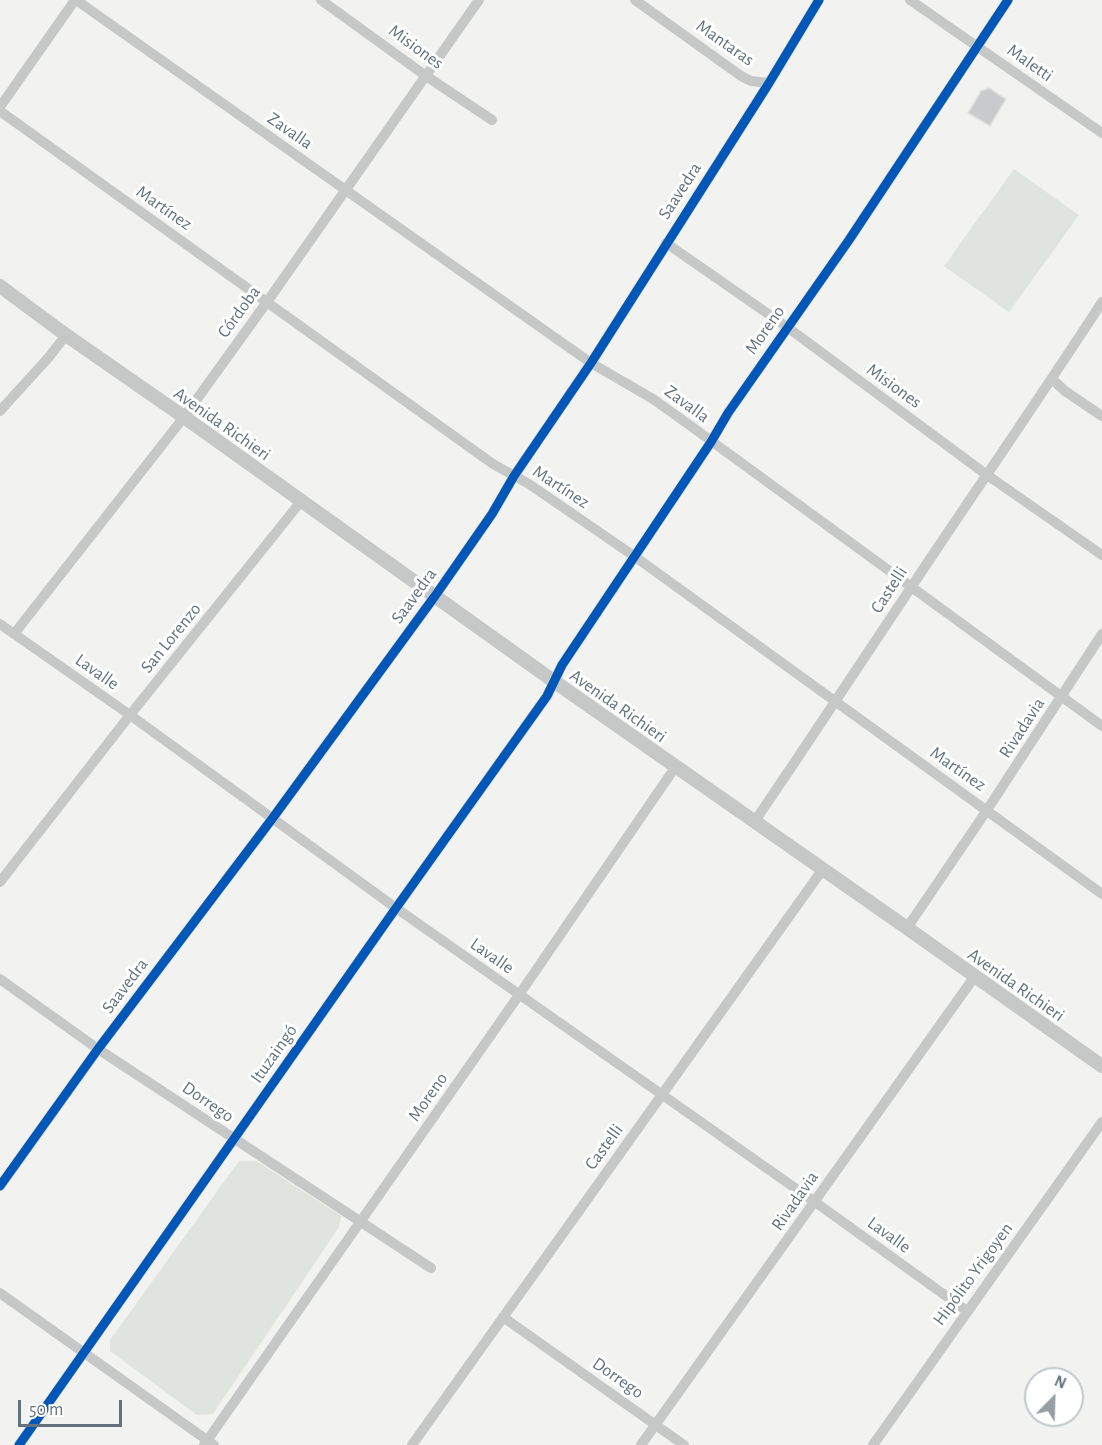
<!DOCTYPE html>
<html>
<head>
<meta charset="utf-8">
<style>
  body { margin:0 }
  #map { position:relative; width:1102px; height:1445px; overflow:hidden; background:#f2f2f0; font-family:"Alegreya Sans",sans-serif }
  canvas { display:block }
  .north { position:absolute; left:1024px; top:1367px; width:60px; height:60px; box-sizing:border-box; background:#fff; border:2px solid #c1c7cb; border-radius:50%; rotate:23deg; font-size:16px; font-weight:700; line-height:24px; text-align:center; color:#64727e }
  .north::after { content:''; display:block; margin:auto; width:21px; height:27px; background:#969fa6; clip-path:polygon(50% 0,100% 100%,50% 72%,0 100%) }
  .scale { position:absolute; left:18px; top:1400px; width:104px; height:27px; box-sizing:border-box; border:3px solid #64727e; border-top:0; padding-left:8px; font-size:18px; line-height:21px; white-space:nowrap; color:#64727e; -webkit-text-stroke:4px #fff; paint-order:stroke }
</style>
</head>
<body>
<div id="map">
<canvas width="1102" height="1445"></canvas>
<div class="north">N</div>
<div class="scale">50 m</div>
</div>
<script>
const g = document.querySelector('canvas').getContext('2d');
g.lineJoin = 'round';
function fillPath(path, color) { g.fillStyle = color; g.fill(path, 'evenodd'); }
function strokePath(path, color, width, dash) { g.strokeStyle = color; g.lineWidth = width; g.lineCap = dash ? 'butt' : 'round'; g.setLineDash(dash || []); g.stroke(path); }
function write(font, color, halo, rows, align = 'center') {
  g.font = font + ' "Alegreya Sans",sans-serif'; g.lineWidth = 6; g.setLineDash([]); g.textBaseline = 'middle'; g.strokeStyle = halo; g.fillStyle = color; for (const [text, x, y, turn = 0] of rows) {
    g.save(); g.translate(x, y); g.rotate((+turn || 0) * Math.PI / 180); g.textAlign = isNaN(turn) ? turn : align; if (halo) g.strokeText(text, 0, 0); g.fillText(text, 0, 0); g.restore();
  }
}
fillPath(new Path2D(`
  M1014,169L1079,215L1009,312L944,266Z
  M239,1161H257L341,1216L339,1227L213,1414L197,1415L110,1351V1340Z`), '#e0e4de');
const building = new Path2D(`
  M989,88L1006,99L990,126L968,113L981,91Z`);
fillPath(building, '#c9cacb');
strokePath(building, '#e1e1e0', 1.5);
strokePath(new Path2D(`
  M76,0L591,363L653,399L688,424L1102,726
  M321,0L426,76L492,120
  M635,0L741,76L751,81L769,83
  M910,0L1102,133
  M0,107L75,0
  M0,111L493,464L529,484L634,556L1102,894
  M666,243L787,327L987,475L1102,555
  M1052,379L1065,391L1102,416
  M0,411L49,357L66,335
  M0,624L130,715L396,908L815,1202L967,1311
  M14,634L184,417L267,302L479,0
  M755,821C808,743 860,664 912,586C975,491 1040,398 1102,302
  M0,882L130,715L302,500
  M907,928L987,810L1102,634
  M0,979L98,1049L431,1268
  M0,1186L98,1049L272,819L435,596L492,514L514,476L591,363L769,83L819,0
  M0,1293L214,1445
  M503,1317L684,1445
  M19,1445L396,908L547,696L562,665L711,442L728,413L849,240L1008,0
  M204,1445L519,995L676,766
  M412,1445L823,869
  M641,1445L975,976
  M873,1445L1102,1122`), '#c6c8c8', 10);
strokePath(new Path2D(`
  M0,286L66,335L184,417L555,682L907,928L1102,1066`), '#c6c8c8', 14);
strokePath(new Path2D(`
  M0,1186L98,1049L272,819L435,596L492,514L514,476L591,363L769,83L819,0
  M19,1445L396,908L547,696L562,665L711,442L728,413L849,240L1008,0`), '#0057b8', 9);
write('18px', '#64727e', '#fff', [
  ["Mantaras",725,43,35],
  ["Misiones",416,47,36],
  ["Maletti",1030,63,35],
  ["Zavalla",290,131,35],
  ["Saavedra",680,191,-57],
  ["Martínez",164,208,35],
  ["Córdoba",239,312,-54],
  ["Moreno",765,330,-55],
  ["Misiones",894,386,36],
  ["Zavalla",687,404,36],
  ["Avenida Richieri",222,424,35],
  ["Martínez",561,487,33],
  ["Castelli",889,590,-57],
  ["Saavedra",414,596,-54],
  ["San Lorenzo",171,638,-51],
  ["Lavalle",97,672,35],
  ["Avenida Richieri",618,706,35],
  ["Rivadavia",1022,728,-57],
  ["Martínez",958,769,35],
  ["Lavalle",492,956,35],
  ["Avenida Richieri",1016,985,35],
  ["Saavedra",125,986,-53],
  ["Ituzaingó",274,1054,-55],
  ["Moreno",428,1097,-55],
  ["Dorrego",208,1102,34],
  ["Castelli",604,1147,-54],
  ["Rivadavia",795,1201,-55],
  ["Lavalle",889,1235,36],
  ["Hipólito Yrigoyen",973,1274,-54],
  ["Dorrego",618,1378,35]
]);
</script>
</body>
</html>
